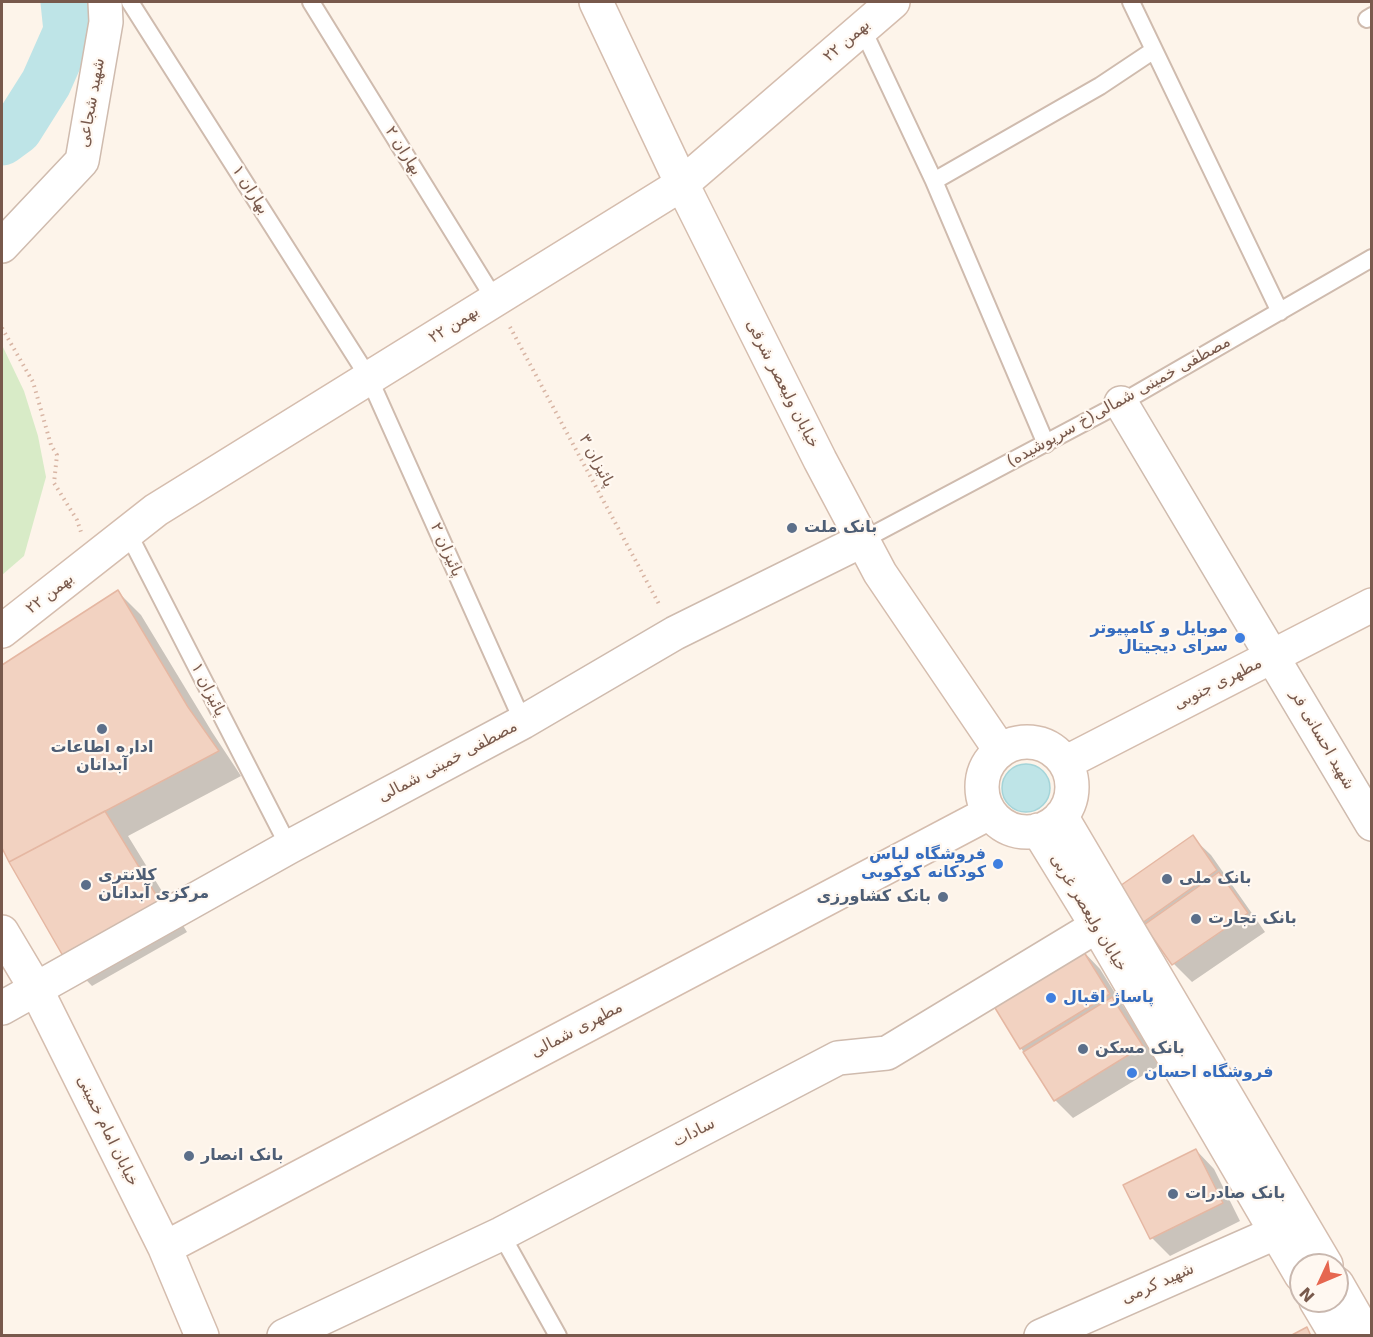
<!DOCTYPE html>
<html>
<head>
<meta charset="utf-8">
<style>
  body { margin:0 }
  #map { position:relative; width:1373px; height:1337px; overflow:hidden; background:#fdf4ea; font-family:"DejaVu Sans",sans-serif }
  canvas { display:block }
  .frame { position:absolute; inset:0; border:3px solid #78594c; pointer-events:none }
  .north { position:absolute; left:1289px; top:1253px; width:60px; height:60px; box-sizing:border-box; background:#fff8f1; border:2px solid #c9b8af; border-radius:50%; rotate:226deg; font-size:16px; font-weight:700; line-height:24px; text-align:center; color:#78594c }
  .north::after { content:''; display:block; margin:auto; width:21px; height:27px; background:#e66750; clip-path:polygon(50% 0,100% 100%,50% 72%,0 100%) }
</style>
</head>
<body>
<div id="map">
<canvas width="1373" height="1337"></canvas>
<div class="frame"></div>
<div class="north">N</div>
</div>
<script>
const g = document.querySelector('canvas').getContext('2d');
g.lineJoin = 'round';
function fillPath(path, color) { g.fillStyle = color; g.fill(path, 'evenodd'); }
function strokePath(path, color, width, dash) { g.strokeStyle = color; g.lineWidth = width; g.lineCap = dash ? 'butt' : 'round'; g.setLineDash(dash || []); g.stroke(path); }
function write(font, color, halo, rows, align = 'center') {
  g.font = font + ' "DejaVu Sans","Noto Naskh Arabic",sans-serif'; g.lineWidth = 4.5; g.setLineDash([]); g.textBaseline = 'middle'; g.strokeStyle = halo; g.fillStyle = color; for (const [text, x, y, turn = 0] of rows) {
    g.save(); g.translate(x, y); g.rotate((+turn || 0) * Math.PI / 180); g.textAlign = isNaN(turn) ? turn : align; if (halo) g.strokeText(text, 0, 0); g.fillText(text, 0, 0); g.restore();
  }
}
fillPath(new Path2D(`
  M2,345L24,391L38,436L46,477L24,556L2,575Z`), '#d8ebc7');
const water = new Path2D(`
  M1002 788a24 24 0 1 1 48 0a24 24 0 1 1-48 0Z`);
fillPath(water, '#bee4e7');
strokePath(water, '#a4d4d9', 1.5);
fillPath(new Path2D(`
  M117,591L141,615L212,732L241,776L128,836L187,932L92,986L69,962L2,845V667Z
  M1192,837L1211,855L1265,932L1192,982L1174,964L1143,922Z
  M1082,950L1100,969L1160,1065L1073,1118L1055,1100L1021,1048Z
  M1196,1150L1214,1169L1240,1221L1170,1256L1152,1238Z`), '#0003');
strokePath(new Path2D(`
  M2,140L17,129L46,83L69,31L66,2`), '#bee4e7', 51);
const building = new Path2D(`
  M118,590L188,707L219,751L9,862L2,848V665Z
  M105,811L164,908L67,963L9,862Z
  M1193,835L1217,870L1142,923L1117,888Z
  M1219,872L1248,913L1172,965L1144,925Z
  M1082,949L1110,994L1020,1049L992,1003Z
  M1112,997L1143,1046L1054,1101L1023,1052Z
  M1196,1149L1223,1203L1150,1239L1123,1185Z
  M1307,1327L1311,1336H1290Z`);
fillPath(building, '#f2d2c1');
strokePath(building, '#e5b7a2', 1.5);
const service = new Path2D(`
  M130,2L369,378L523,722
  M311,2L495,300
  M1131,2L1280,312
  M1367,19L1372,16
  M862,28L934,181L1046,444
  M934,181L1100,86L1154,50
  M128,533L289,847
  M863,540L1121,403L1372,258
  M501,1234L558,1336`);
const minor = new Path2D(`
  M2,246L82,161L106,22L105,2
  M1121,403L1372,824
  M2,1008L289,847L523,722L675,633L863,540
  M284,1336L501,1234L838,1058L887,1053L1097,926
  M1041,1336L1275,1233`);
const secondary = new Path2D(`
  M596,2L682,184L820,460L880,573L1000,750
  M2,631L156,510L682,184L893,2
  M982 787a45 45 0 1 1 90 0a45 45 0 1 1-90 0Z
  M1065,763L1372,605
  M1061,816L1326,1265
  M1038,830L1097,926L1301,1275
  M2,932L36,989L165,1248L202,1336
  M165,1248L989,813
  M1337,1284L1367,1336
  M1316,1301L1337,1336`);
strokePath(service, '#cfbbae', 20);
strokePath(minor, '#cfbbae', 36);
strokePath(secondary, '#d5bdae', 36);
strokePath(new Path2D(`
  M510,327L660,606
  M2,328L33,382L51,445L57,455L54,483L77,520L81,532`), '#d8b5a4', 4, [1.5, 4.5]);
strokePath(service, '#fff', 16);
strokePath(minor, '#fff', 33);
strokePath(secondary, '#fff', 33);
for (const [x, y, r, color] of [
  [792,528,6,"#5c6f8a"],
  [1240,638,6,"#3f7fe0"],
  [102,729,6,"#5c6f8a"],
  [998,864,6,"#3f7fe0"],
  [1167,879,6,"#5c6f8a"],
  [86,885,6,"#5c6f8a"],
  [943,897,6,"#5c6f8a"],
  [1196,919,6,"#5c6f8a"],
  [1051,998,6,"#3f7fe0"],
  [1083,1049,6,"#5c6f8a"],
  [1132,1073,6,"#3f7fe0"],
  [189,1156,6,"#5c6f8a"],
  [1173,1194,6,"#5c6f8a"]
]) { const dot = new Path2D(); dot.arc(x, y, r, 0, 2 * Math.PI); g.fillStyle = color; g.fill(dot); strokePath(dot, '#fff8f1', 2); }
write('16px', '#78594c', '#fff8f1', [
  ["۲۲ بهمن",847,41,-41],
  ["شهید شجاعی",92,103,-80],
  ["بهاران ۲",403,151,58],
  ["بهاران ۱",250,190,58],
  ["۲۲ بهمن",454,325,-32],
  ["خیابان ولیعصر شرقی",782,384,63],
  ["مصطفی خمینی شمالی(خ سرپوشیده)",1119,402,-29],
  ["پائیزان ۳",596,461,62],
  ["پائیزان ۲",446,550,66],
  ["۲۲ بهمن",50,594,-38],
  ["مطهری جنوبی",1218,684,-27],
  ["پائیزان ۱",208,690,63],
  ["شهید احسانی فر",1322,740,60],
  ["مصطفی خمینی شمالی",448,762,-28],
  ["خیابان ولیعصر غربی",1088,913,59],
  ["مطهری شمالی",577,1030,-28],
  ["خیابان امام خمینی",107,1131,64],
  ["سادات",694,1133,-27],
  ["شهید کرمی",1158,1284,-24]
]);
write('bold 16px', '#4e5e75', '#fff8f1', [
  ["بانک ملت",804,528],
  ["اداره اطاعات",102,748,"center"],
  ["آبدانان",102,766,"center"],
  ["کلانتری",98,876],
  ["مرکزی آبدانان",98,894],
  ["بانک ملی",1179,879],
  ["بانک کشاورزی",931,897,"right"],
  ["بانک تجارت",1208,919],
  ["بانک مسکن",1095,1049],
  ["بانک انصار",201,1156],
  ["بانک صادرات",1185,1194]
], 'left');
write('bold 16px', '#366cbe', '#fff8f1', [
  ["موبایل و کامپیوتر",1228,629],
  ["سرای دیجیتال",1228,647],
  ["فروشگاه لباس",986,855],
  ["کودکانه کوکوبی",986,873],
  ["پاساژ اقبال",1063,998,"left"],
  ["فروشگاه احسان",1144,1073,"left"]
], 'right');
</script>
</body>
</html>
